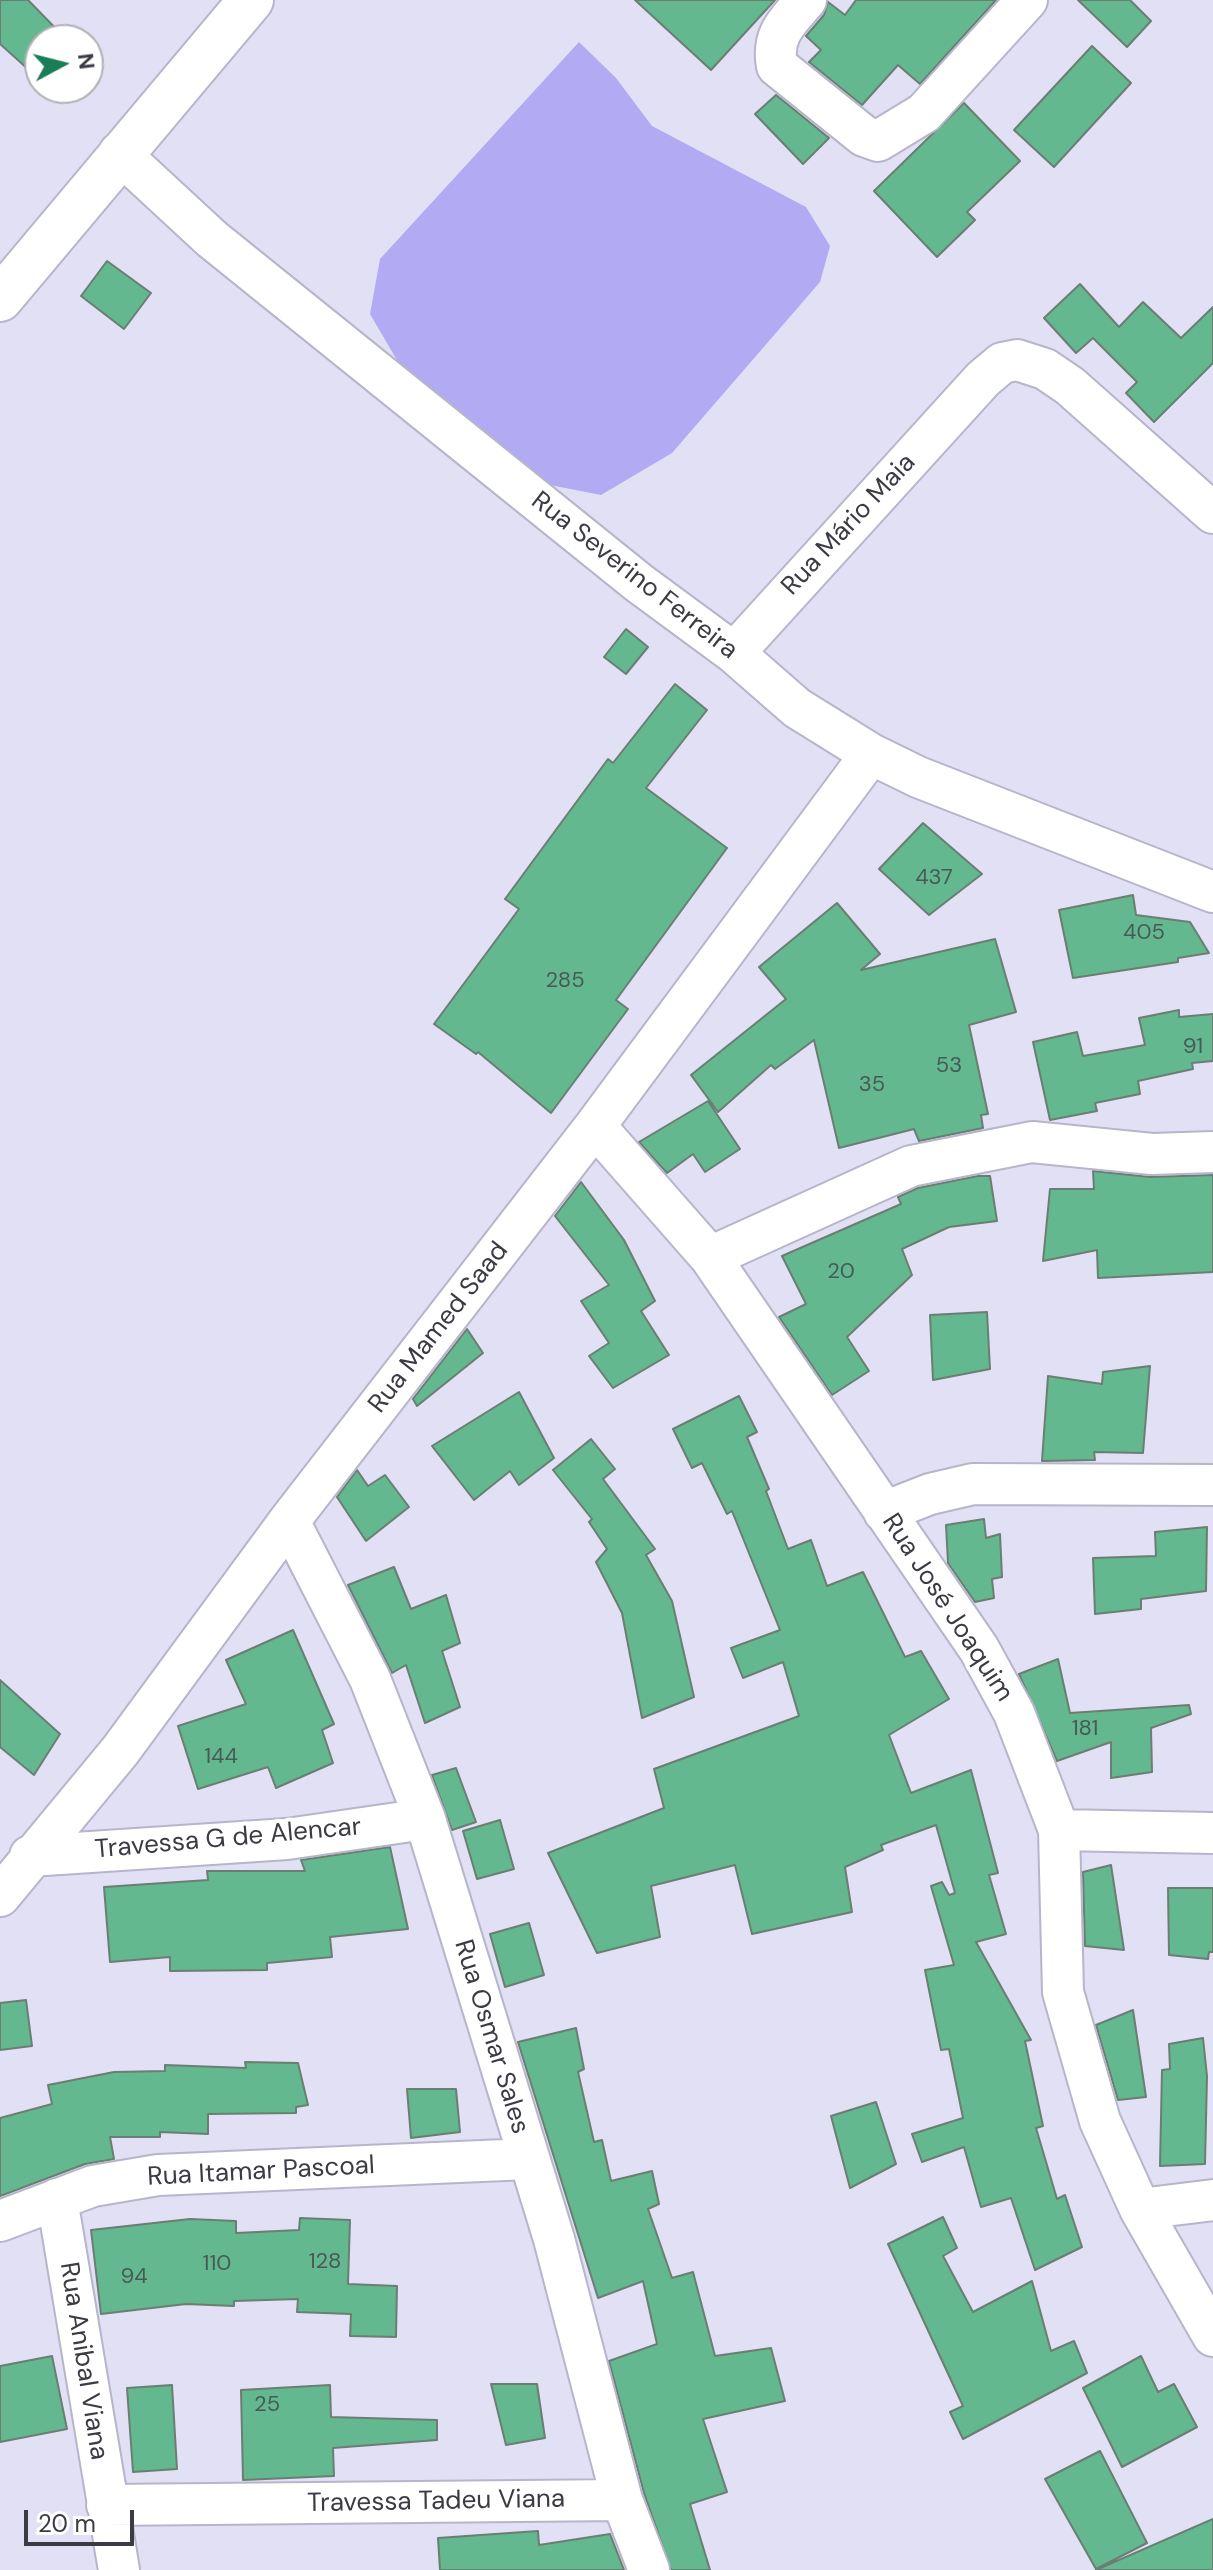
<!DOCTYPE html>
<html>
<head>
<meta charset="utf-8">
<style>
  body { margin:0 }
  #map { position:relative; width:1213px; height:2570px; overflow:hidden; background:#e1e0f4; font-family:"DM Sans",sans-serif }
  canvas { display:block }
  .north { position:absolute; left:24px; top:24px; width:80px; height:80px; box-sizing:border-box; background:#fff; border:2px solid #b1b1b4; border-radius:50%; rotate:83deg; font-size:22px; font-weight:700; line-height:32px; text-align:center; color:#3c3b44 }
  .north::after { content:''; display:block; margin:auto; width:28px; height:36px; background:#197e57; clip-path:polygon(50% 0,100% 100%,50% 72%,0 100%) }
  .scale { position:absolute; left:24px; top:2510px; width:110px; height:36px; box-sizing:border-box; border:4px solid #3c3b44; border-top:0; padding-left:10px; font-size:24px; line-height:28px; white-space:nowrap; color:#3c3b44; -webkit-text-stroke:6px #fff; paint-order:stroke }
</style>
</head>
<body>
<div id="map">
<canvas width="1213" height="2570"></canvas>
<div class="north">N</div>
<div class="scale">20 m</div>
</div>
<script>
const g = document.querySelector('canvas').getContext('2d');
g.lineJoin = 'round';
function fillPath(path, color) { g.fillStyle = color; g.fill(path, 'evenodd'); }
function strokePath(path, color, width, dash) { g.strokeStyle = color; g.lineWidth = width; g.lineCap = dash ? 'butt' : 'round'; g.setLineDash(dash || []); g.stroke(path); }
function write(font, color, halo, rows, align = 'center') {
  g.font = font + ' "DM Sans",sans-serif'; g.lineWidth = 8; g.setLineDash([]); g.textBaseline = 'middle'; g.strokeStyle = halo; g.fillStyle = color; for (const [text, x, y, turn = 0] of rows) {
    g.save(); g.translate(x, y); g.rotate((+turn || 0) * Math.PI / 180); g.textAlign = isNaN(turn) ? turn : align; if (halo) g.strokeText(text, 0, 0); g.fillText(text, 0, 0); g.restore();
  }
}
fillPath(new Path2D(`
  M579,42L616,78L652,126L806,207L830,246L820,282L672,453L601,495L545,484L401,367L370,314L380,259Z`), '#b2aaf2');
const building = new Path2D(`
  M0,0H28L67,40H40V80L0,44Z
  M635,0H775L711,70Z
  M856,0H996L920,84L898,65L862,105L809,62L821,50L806,36L824,15L828,2L845,15Z
  M1078,0H1130L1151,21L1127,47Z
  M1092,46L1131,83L1054,167L1014,130Z
  M776,95L829,138L803,164L755,114Z
  M964,103L1020,161L967,212L975,220L937,257L874,191Z
  M107,261L151,293L124,329L81,296Z
  M1080,284L1119,327L1143,302L1181,338L1213,307V363L1154,422L1126,393L1137,382L1093,338L1076,353L1044,318Z
  M626,629L648,647L626,674L604,657Z
  M675,684L707,710L646,788L727,848L616,1000L628,1009L551,1113L478,1052L476,1054L434,1024L519,909L505,899L608,759L613,763Z
  M923,823L982,874L929,915L879,869Z
  M1133,895L1136,915L1190,922L1209,953L1178,958V962L1073,978L1059,910Z
  M837,903L880,954L861,970L995,939L1016,1012L969,1025L988,1114L981,1115L983,1128L919,1141L914,1129L839,1148L814,1040L775,1069L771,1065L718,1112L691,1075L786,999L759,967Z
  M1179,1010V1017L1213,1014V1061L1192,1063L1193,1069L1138,1081L1140,1094L1095,1103L1097,1111L1050,1120L1033,1042L1077,1032L1083,1056L1145,1045L1139,1018Z
  M708,1101L740,1149L705,1172L693,1154L667,1173L639,1142Z
  M1093,1171L1150,1177L1213,1175V1272L1098,1278L1097,1250L1043,1261L1050,1189H1094Z
  M978,1176H990L997,1221L949,1227L902,1249L912,1275L847,1337L869,1371L832,1395L779,1317L806,1304L782,1256L901,1204L898,1197L918,1188Z
  M581,1182L624,1240L655,1301L641,1311L669,1355L613,1388L589,1356L609,1343L581,1301L609,1285L555,1216Z
  M987,1312L990,1369L933,1380L930,1315Z
  M467,1329L483,1353L417,1406L413,1399Z
  M1150,1366L1143,1453L1094,1452L1095,1460L1042,1461L1048,1376L1102,1384L1103,1372Z
  M519,1392L554,1458L519,1485L510,1471L474,1500L432,1446Z
  M739,1396L757,1432L747,1437L769,1489L766,1491L788,1549L811,1540L827,1586L863,1572L905,1657L921,1651L949,1699L889,1735L911,1793L971,1770L998,1873L989,1875L1006,1934L976,1942L1031,2040L1025,2041L1043,2126L1036,2128L1057,2199L1065,2195L1082,2247L1035,2270L1011,2198L981,2207L964,2147L922,2162L912,2134L963,2118L949,2049L941,2050L925,1970L954,1965L931,1886L942,1882L949,1895L955,1893L936,1825L881,1845L883,1850L845,1867L852,1912L752,1934L735,1865L651,1886L660,1937L597,1953L548,1853L664,1808L654,1769L799,1716L783,1662L743,1678L731,1648L780,1630L732,1511L727,1514L702,1463L692,1468L673,1429Z
  M591,1439L615,1469L603,1479L655,1549L646,1555L672,1601L694,1697L642,1718L622,1613L596,1562L607,1549L589,1522L592,1519L553,1470Z
  M357,1470L368,1486L385,1475L409,1507L366,1541L337,1497Z
  M984,1519L986,1538L1000,1534L1002,1577L992,1579L994,1598L975,1602L948,1563L946,1525Z
  M1207,1527L1206,1591L1141,1599V1609L1095,1614L1093,1558L1156,1556L1155,1532Z
  M394,1567L411,1609L446,1595L460,1643L442,1651L460,1707L425,1723L406,1665L392,1673L348,1585Z
  M293,1630L334,1724L322,1730L333,1763L276,1788L268,1767L198,1789L178,1726L246,1704L226,1660Z
  M1058,1659L1070,1713L1189,1705L1191,1714L1151,1728L1152,1772L1111,1778V1742L1057,1761L1019,1674Z
  M0,1680L60,1734L34,1775L0,1747Z
  M456,1768L476,1822L452,1830L432,1775Z
  M500,1820L514,1869L477,1879L463,1831Z
  M390,1847L408,1929L330,1937L332,1957L267,1963V1970L170,1971V1957L110,1962L104,1887L208,1880L207,1871H305L301,1860Z
  M1111,1865L1124,1950L1085,1946L1083,1872Z
  M1168,1888H1213V1952H1209L1208,1959L1169,1955Z
  M529,1923L544,1975L505,1987L490,1934Z
  M26,2000L32,2046L0,2050V2003Z
  M1133,2010L1146,2097L1118,2100L1096,2025Z
  M576,2028L584,2069L578,2072L594,2142L602,2140L611,2181L652,2171L659,2204L648,2209L672,2278L693,2272L715,2356L771,2348L785,2401L703,2419L727,2492L690,2504L710,2570H671L644,2493L609,2361L657,2344L643,2281L598,2298L518,2042Z
  M1203,2038L1207,2076L1205,2164L1160,2166L1162,2070L1170,2069L1169,2044Z
  M245,2062L298,2063L308,2105L296,2107V2113L208,2114V2134L160,2132V2137H110L114,2159L85,2164L0,2196V2118L52,2104L48,2085L114,2072L165,2071V2065L246,2068Z
  M407,2089H456L460,2132L411,2138Z
  M876,2102L896,2164L850,2188L831,2116Z
  M943,2217L957,2248L943,2256L973,2312L1032,2281L1051,2351L1074,2341L1087,2373L963,2439L950,2412L963,2406L888,2244Z
  M300,2218L350,2220L348,2284L397,2286L396,2337L350,2336L351,2314L297,2312L298,2299L234,2301V2306L186,2304L101,2314L91,2230L190,2219L236,2221V2233L299,2230Z
  M52,2356L67,2429L0,2442V2366Z
  M1141,2356L1158,2392L1174,2384L1197,2427L1122,2467L1083,2388Z
  M491,2384H537L545,2438L506,2445Z
  M172,2385L177,2469L133,2472L127,2388Z
  M330,2385L331,2417L437,2420V2440L333,2448L334,2476L243,2480L241,2390Z
  M1100,2451L1147,2543L1096,2569L1045,2479Z
  M1213,2519V2570H1096Z
  M538,2531L539,2545L610,2534L624,2570H440L438,2538Z`);
fillPath(building, '#63b88f');
strokePath(building, '#6a7e73', 2);
const minor = new Path2D(`
  M806,0C787,22 771,35 777,66L864,136L878,141L924,113L1027,0
  M119,153L212,239L639,583L734,653L797,708L871,754L918,777L1213,892
  M734,653L983,379L1002,363L1017,360L1045,369L1070,386L1213,513
  M595,1126L710,1257L979,1649L1014,1713L1059,1830L1063,1992L1100,2121L1140,2209L1213,2336
  M710,1257L911,1166L1032,1142L1152,1154L1213,1152
  M884,1512L930,1494L973,1484L1213,1485
  M289,1521L370,1679L425,1819L554,2239L622,2500L649,2570
  M1059,1830L1213,1833
  M30,1856L287,1839L425,1819
  M0,1896L120,1751L289,1521L595,1126L871,754
  M57,2199L119,2570
  M1140,2209L1213,2200
  M0,2221L93,2186L158,2175L528,2159
  M107,2505L622,2500`);
const tertiary = new Path2D(`
  M0,299L251,0`);
strokePath(minor, '#b7b5c9', 44);
strokePath(tertiary, '#b7b5c9', 48);
strokePath(minor, '#fff', 40);
strokePath(tertiary, '#fff', 44);
write('22px', '#465a57', null, [
  ["437",934,878],
  ["405",1144,933],
  ["285",565,981],
  ["91",1193,1047],
  ["53",949,1066],
  ["35",872,1085],
  ["20",841,1272],
  ["181",1085,1729],
  ["144",221,1757],
  ["128",325,2262],
  ["110",217,2264],
  ["94",134,2277],
  ["25",267,2405]
]);
write('26px', '#3c3b44', '#fff', [
  ["Rua Mário Maia",849,525,-47],
  ["Rua Severino Ferreira",634,576,38],
  ["Rua Mamed Saad",439,1328,-52],
  ["Rua José Joaquim",947,1608,57],
  ["Travessa G de Alencar",228,1839,-5],
  ["Rua Osmar Sales",491,2037,73],
  ["Rua Itamar Pascoal",261,2172,-3],
  ["Rua Anibal Viana",83,2361,81],
  ["Travessa Tadeu Viana",436,2502,-1]
]);
</script>
</body>
</html>
